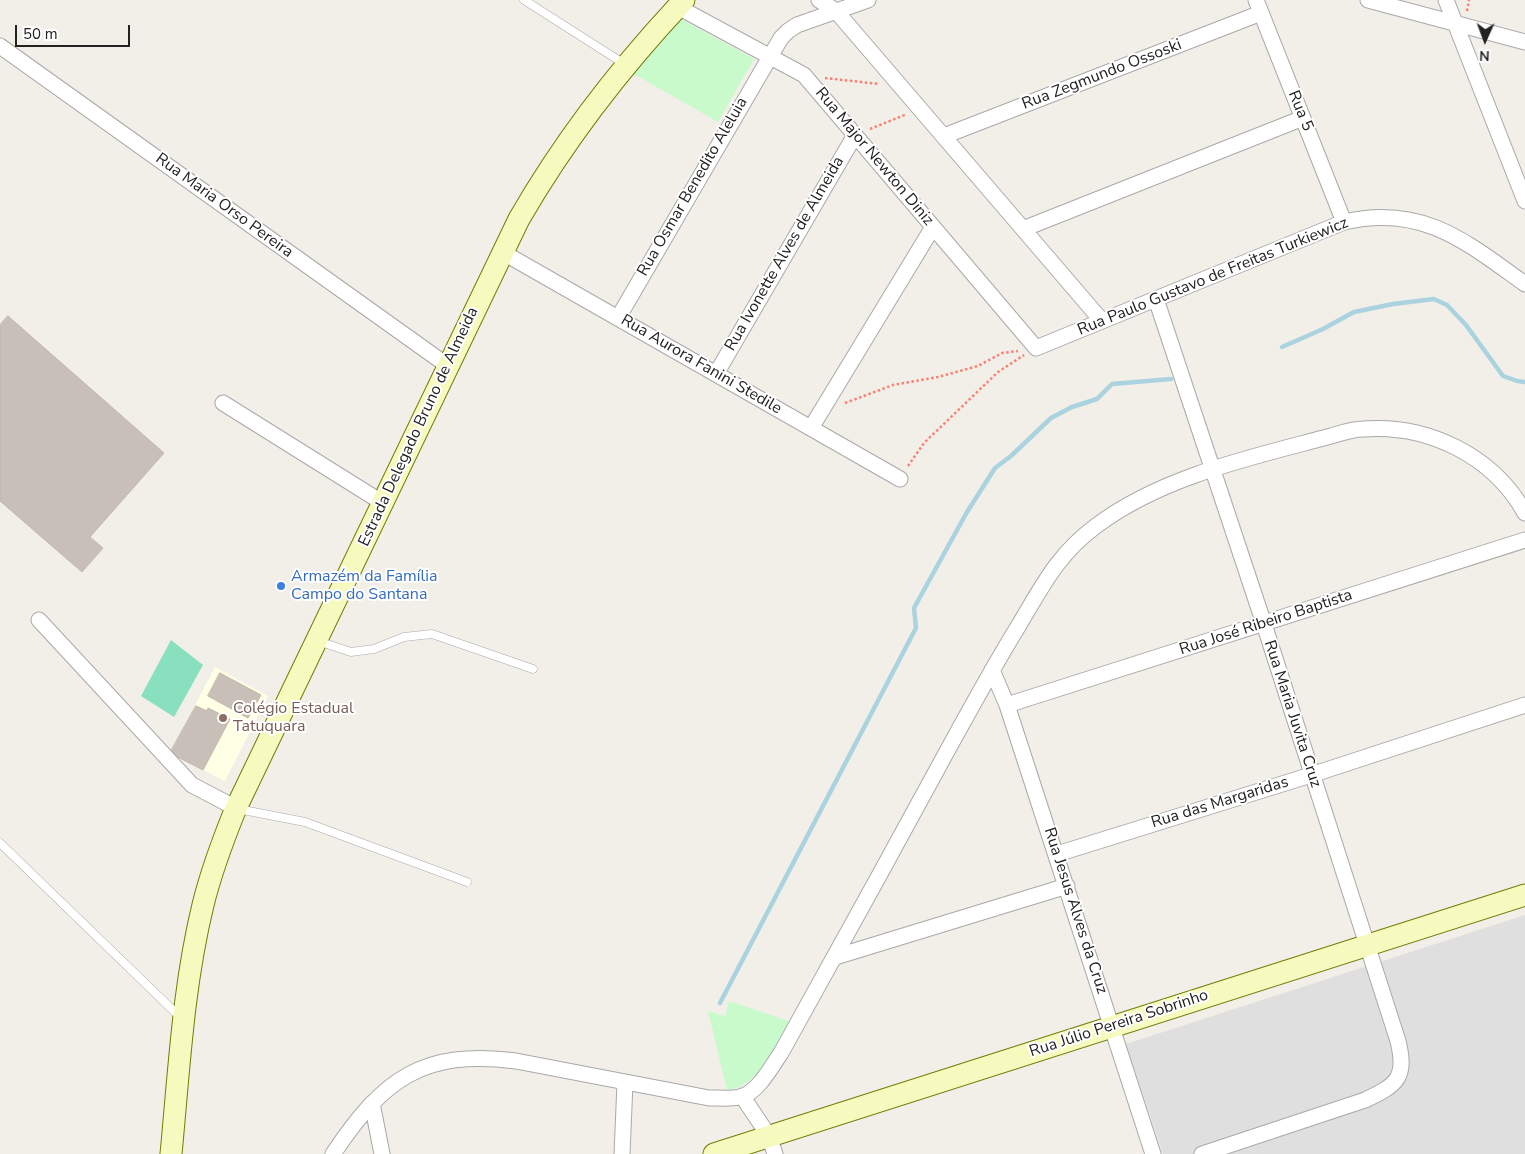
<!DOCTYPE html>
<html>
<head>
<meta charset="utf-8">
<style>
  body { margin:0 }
  #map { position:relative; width:1525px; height:1154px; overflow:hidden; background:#f2efe9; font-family:"Nunito Sans",sans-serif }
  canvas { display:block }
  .north { position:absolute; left:1460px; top:15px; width:50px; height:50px; -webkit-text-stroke:4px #fff; paint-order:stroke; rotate:182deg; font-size:14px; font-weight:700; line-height:20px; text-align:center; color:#222 }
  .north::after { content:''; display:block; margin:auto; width:18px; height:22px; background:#222; clip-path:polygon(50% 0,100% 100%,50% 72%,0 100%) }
  .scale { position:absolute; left:15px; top:25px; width:115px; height:22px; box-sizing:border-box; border:2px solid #222; border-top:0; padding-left:6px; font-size:15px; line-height:18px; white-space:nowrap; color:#222; -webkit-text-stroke:4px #fff; paint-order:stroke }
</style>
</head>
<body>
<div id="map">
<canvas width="1525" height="1154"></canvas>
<div class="north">N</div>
<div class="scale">50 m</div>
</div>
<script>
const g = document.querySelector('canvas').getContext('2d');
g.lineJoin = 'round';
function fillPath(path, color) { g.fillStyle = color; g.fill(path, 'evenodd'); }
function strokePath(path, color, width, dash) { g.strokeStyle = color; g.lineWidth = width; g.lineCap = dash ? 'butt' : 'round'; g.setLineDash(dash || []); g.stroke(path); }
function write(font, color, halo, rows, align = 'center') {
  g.font = font + ' "Nunito Sans",sans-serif'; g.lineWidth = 4; g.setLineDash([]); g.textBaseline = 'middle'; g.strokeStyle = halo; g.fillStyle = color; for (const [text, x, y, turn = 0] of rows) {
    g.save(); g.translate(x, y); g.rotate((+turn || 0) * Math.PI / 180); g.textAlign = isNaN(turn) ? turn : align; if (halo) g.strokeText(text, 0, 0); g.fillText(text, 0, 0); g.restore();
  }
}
fillPath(new Path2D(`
  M1525,915V1154H1163L1126,1044Z`), '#e0dfdf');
fillPath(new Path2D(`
  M215,667L268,696L225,781L170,753Z`), '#ffffe5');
fillPath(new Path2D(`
  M681,19L754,59L718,122L634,74Z
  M729,1001L789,1021C775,1047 761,1085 727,1090L708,1011L725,1016Z`), '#c8facc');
fillPath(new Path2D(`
  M171,640L203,665L174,717L141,696Z`), '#88e0be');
strokePath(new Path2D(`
  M1282,347L1323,329L1354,312L1393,304L1434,299L1447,305L1466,325L1503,376L1517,381L1525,382
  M720,1003L916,628L914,608L967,512L995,468L1011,456L1051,418L1072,407L1097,399L1112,384L1171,379`), '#aad3df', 4.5);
const building = new Path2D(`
  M8,316L164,453L90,537L103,548L82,572L0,501V325Z
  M220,673L261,695L248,718L208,696Z
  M196,706L207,711L208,708L230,719L203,770L170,753Z`);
fillPath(building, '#c7bfb8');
strokePath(building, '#c4b6ab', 1);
const service = new Path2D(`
  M524,0L626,65
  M318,641L351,652L374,649L404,637L432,634L533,669
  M238,809L305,822L467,882
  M0,843L180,1017`);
const minor = new Path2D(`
  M819,0L836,11L1102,321
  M1256,0L1344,222
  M1368,0L1525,42
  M1446,0L1525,201
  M678,7L804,75L1036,348L1344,222C1422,204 1465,241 1525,284
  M0,46L448,366
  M944,136L1261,13
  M1023,229L1303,118
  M502,252L900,479
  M1156,299L1264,624L1398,1041C1407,1078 1397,1085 1365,1100L1202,1154
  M618,318L781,38L788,31L797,25L868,0
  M716,374L855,135
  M223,403L383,503
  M811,428L933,227
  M39,620L192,785L236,808
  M992,670L1007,705L1153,1154
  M1007,705L1525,540
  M1057,854L1311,775L1525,705
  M835,957L1067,886
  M742,1096L769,1136L775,1154
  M372,1103L382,1154
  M333,1154C383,1079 423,1049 516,1061L709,1098C719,1098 731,1099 741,1097C759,1091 771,1067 781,1053C838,951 895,847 951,744C973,704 995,664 1019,625C1043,585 1058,554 1096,526C1162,476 1253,457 1331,436C1341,433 1353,429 1363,429C1429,424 1493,456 1525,513
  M622,1154L625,1083`);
const secondary = new Path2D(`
  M171,1154C179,1071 183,987 203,905C211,872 223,840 236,808L519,219C565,139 621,67 684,0
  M714,1154L1525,895`);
strokePath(service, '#a9a9a9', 9);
strokePath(minor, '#a9a9a9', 17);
strokePath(secondary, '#707d05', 23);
strokePath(new Path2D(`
  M1467,11L1469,0
  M825,78L879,84
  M870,129L907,114
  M845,403L893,385L938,377L978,366L1002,353L1018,351
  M908,466L924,443L998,372L1024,355`), '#fa8072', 2.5, [2.5, 2.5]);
strokePath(service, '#fff', 8);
strokePath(minor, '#fff', 15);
strokePath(secondary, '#f7fabf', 21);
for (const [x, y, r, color] of [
  [281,586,5,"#3f7fe0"],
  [223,718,5,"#8d6e63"]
]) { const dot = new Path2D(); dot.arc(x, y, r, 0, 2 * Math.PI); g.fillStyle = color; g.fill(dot); strokePath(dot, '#fff', 2); }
write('16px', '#222', '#fff', [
  ["Rua Zegmundo Ossoski",1102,75,-21],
  ["Rua 5",1300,111,68],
  ["Rua Major Newton Diniz",874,157,50],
  ["Rua Osmar Benedito Aleluia",693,187,-60],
  ["Rua Maria Orso Pereira",224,206,36],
  ["Rua Ivonette Alves de Almeida",785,254,-60],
  ["Rua Paulo Gustavo de Freitas Turkiewicz",1213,277,-22],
  ["Rua Aurora Fanini Stedile",701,365,30],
  ["Estrada Delegado Bruno de Almeida",419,427,-65],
  ["Rua José Ribeiro Baptista",1266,623,-18],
  ["Rua Maria Juvita Cruz",1292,714,72],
  ["Rua das Margaridas",1220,803,-17],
  ["Rua Jesus Alves da Cruz",1075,911,72],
  ["Rua Júlio Pereira Sobrinho",1119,1024,-18]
]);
write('16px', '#366cbe', '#fff', [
  ["Armazém da Família",291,577],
  ["Campo do Santana",291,595]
], 'left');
write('16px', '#785e54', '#fff', [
  ["Colégio Estadual",233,709],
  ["Tatuquara",233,727]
], 'left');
</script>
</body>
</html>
